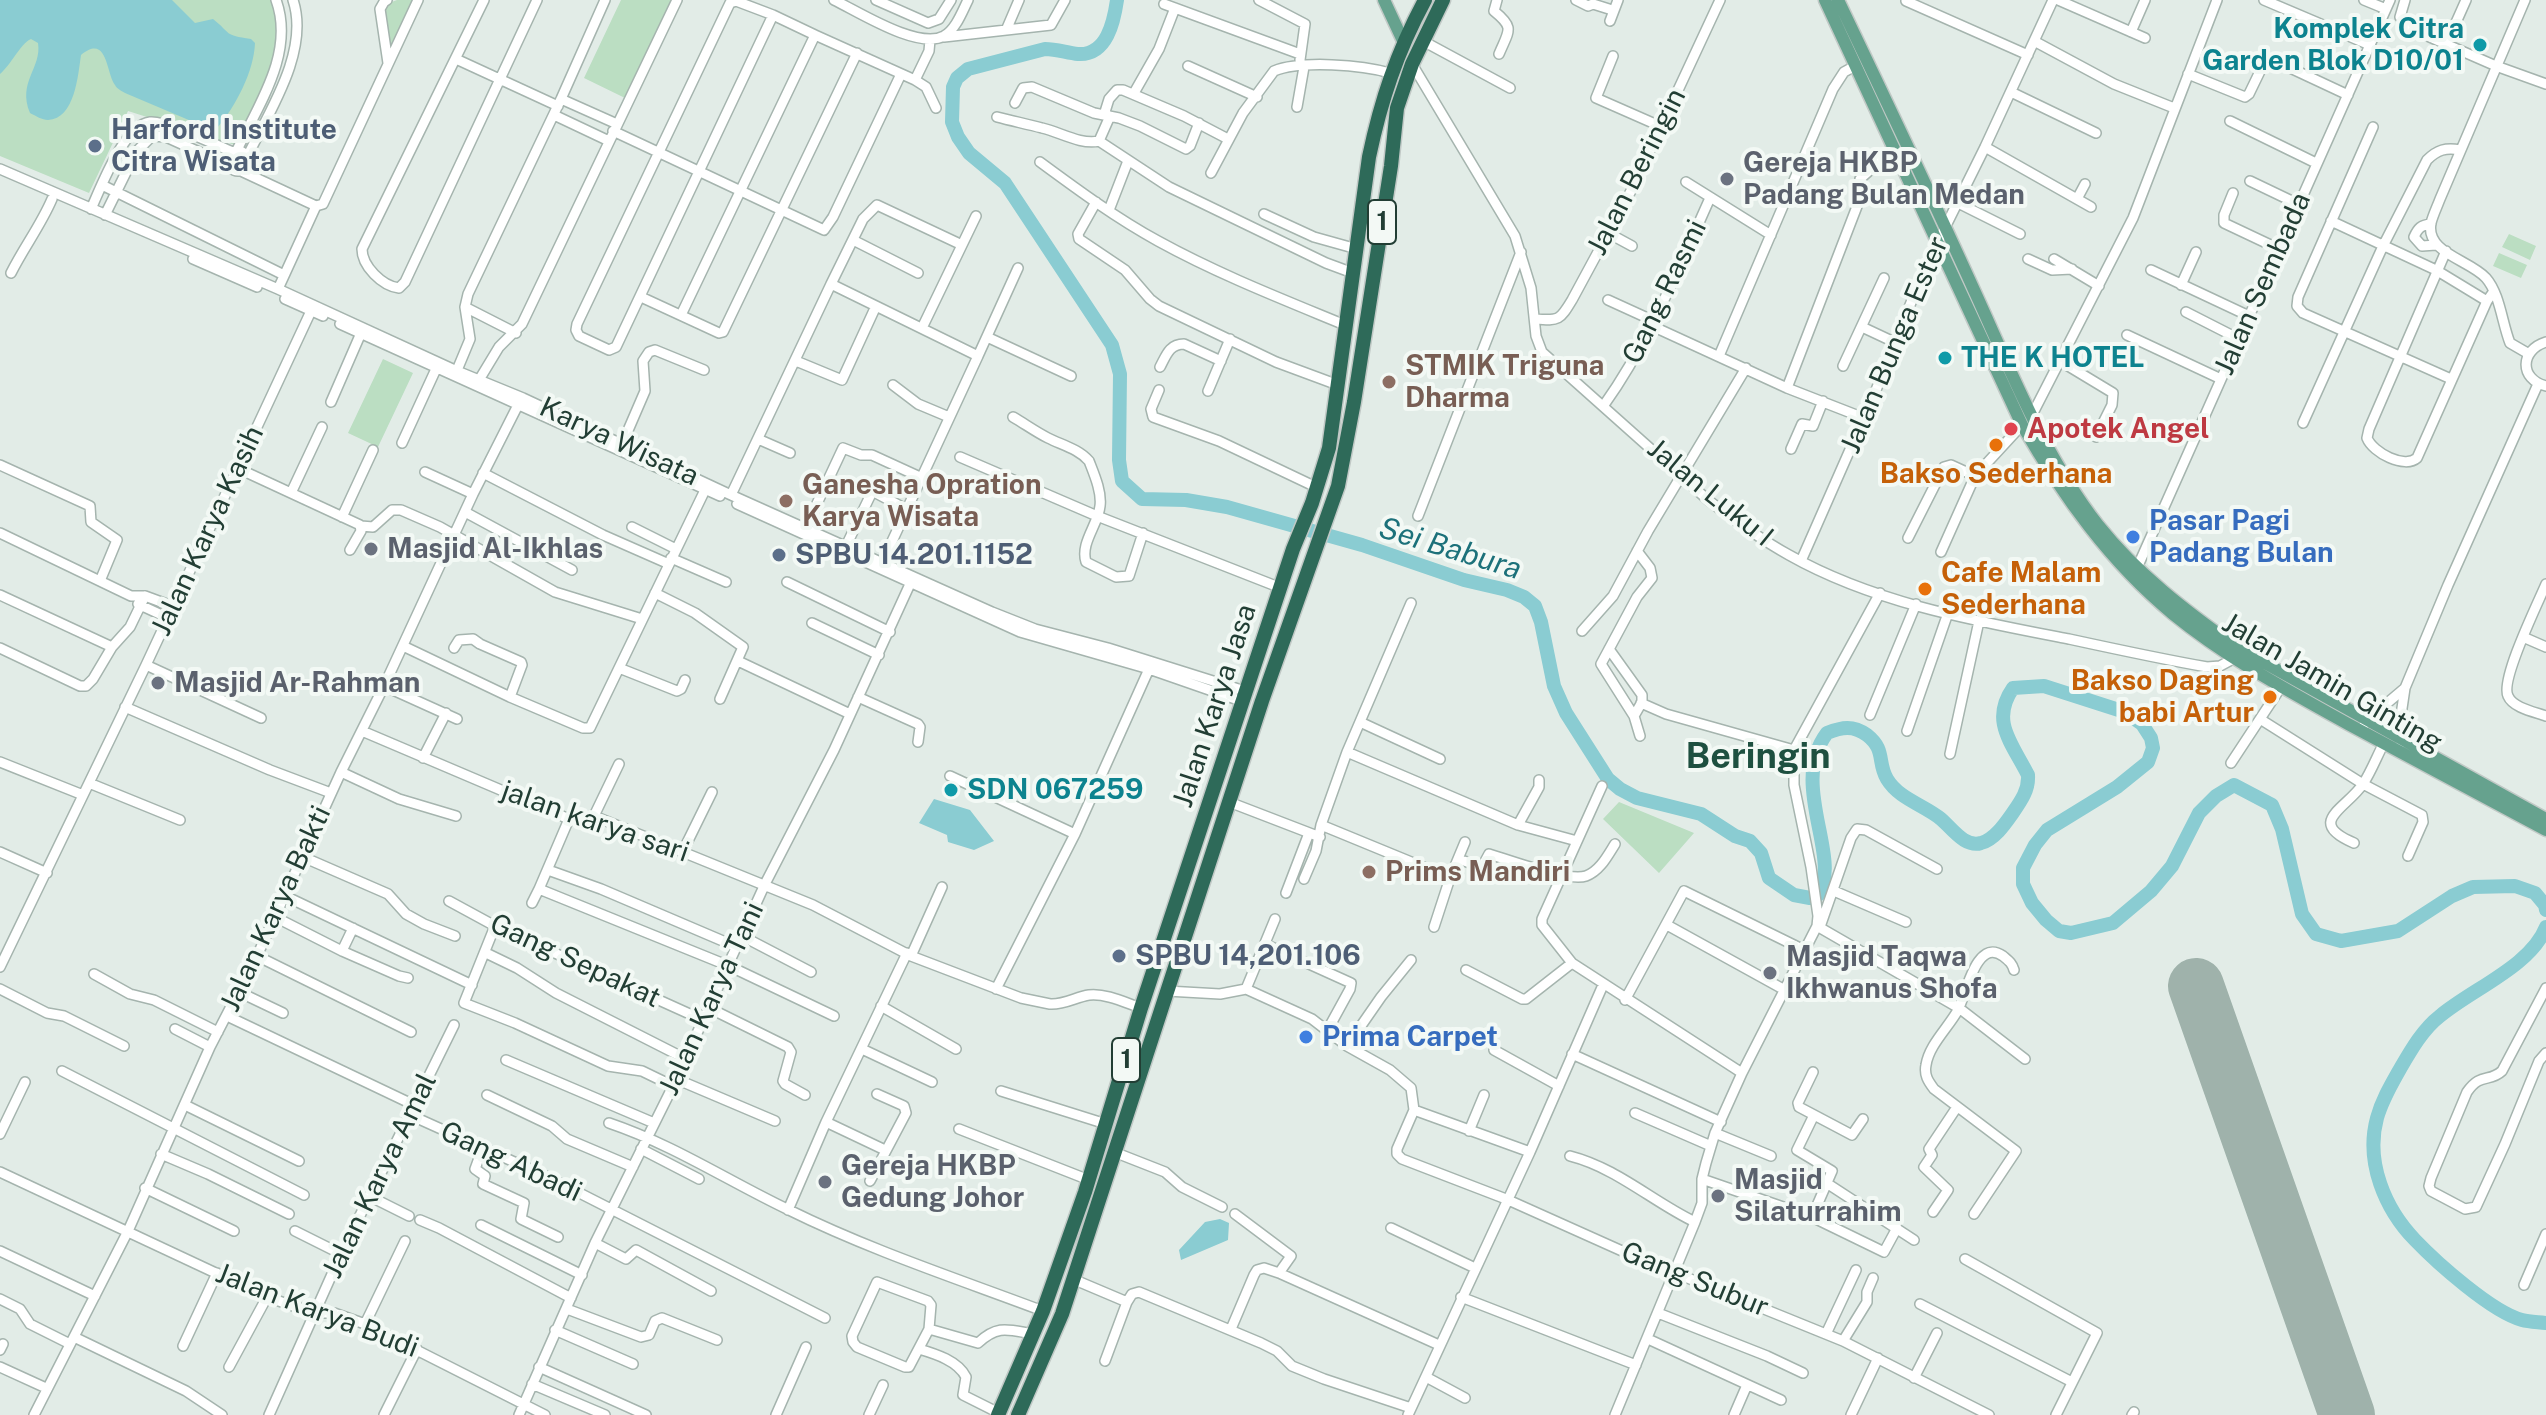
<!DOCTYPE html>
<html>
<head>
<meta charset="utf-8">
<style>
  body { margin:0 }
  canvas { display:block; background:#e2ece7 }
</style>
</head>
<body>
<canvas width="2546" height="1415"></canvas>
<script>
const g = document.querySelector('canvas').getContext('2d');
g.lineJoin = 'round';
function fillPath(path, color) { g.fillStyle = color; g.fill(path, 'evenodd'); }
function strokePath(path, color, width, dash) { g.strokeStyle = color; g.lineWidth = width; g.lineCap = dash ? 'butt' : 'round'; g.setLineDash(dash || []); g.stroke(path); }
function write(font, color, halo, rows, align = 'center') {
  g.font = font + ' "Public Sans",sans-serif'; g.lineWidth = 8; g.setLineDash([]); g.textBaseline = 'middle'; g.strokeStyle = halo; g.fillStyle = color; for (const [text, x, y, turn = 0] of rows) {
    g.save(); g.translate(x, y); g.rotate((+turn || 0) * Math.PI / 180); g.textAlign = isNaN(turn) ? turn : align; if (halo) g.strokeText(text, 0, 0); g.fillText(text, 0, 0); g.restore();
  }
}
fillPath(new Path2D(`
  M0,0H274C289,52 256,100 235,145L128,111L89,193L0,156Z
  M397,0H414L391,48L384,5Z
  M621,0H672L625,98L584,78Z
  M2509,234L2536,246L2530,260L2502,247Z
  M2499,253L2527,265L2521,278L2493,266Z
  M383,359L413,373L378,447L348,433Z
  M1619,802L1694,833L1659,873L1603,819Z`), '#bbdec2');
fillPath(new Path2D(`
  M0,0H172L195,23L213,19C232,34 223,35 251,39L255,43C254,71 236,106 217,128L210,129L125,93C122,91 117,89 115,85C106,74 108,33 81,55C78,75 75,119 48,120C42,120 36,116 30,113C17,82 42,68 38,43L31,39C20,44 11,65 0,74Z
  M934,799L970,810L994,841L974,850L948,842L947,835L919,823Z
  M1220,1219L1229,1223L1228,1240L1181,1260L1179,1250L1205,1222Z`), '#8accd2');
strokePath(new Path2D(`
  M1117,0C1114,21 1107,56 1078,54C1067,53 1057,49 1045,49L968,69L957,78L953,87L952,122L958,137L969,153L1005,183L1112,345L1120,374L1119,460L1122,481L1142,499L1186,500L1227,507L1362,545L1464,580L1507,590L1524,597L1535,606L1541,622L1554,686L1566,713L1608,779L1620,789L1637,798L1701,814L1735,836L1750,841L1761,853L1769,878L1794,895L1810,898L1818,895C1843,857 1788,785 1827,733C1842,727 1853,725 1867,735C1886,750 1877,762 1887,779C1899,799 1924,805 1941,819C1949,826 1955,834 1964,840C1969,843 1975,845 1981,843C1994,840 2005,824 2012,814C2021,801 2029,790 2028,775C2012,743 1990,721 2013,688L2044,686L2125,712L2142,724L2151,738L2153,748L2148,762L2117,787L2047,830L2035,845L2023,868V884L2032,903L2046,920L2059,931L2071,933L2113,923L2151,891L2172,866L2199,813L2216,796L2234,785L2272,805L2282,829L2302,914L2316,934L2341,941L2398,931L2452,896L2473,887L2515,886L2535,893L2545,905L2546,910
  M2546,927C2531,966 2472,989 2440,1016C2423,1029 2411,1050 2400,1069C2391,1085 2382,1100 2377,1118C2365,1162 2385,1209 2415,1240C2437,1263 2492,1312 2522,1320C2529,1322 2538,1322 2546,1323`), '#8accd2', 14);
strokePath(new Path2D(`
  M2196,986L2347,1415`), '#9fb2ab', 56);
const minor = new Path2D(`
  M387,0L384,2L380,9L388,63
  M484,0L362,249C362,266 382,286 399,288L405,282L537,0
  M834,0C859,12 918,50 944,36C956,29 962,12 968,0
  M876,0L928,23L939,19L951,0
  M1259,0L1305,24L1300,60
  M1497,0L1494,11C1515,28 1509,30 1499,54
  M1576,0L1588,6L1593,4L1609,9
  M2058,0L2145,38
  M2264,0L2370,45
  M2364,0L2386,9
  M2405,0L2400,17L2409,28L2496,66L2546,84
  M2525,0L2440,199C2437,207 2433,215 2431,223C2425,253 2470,260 2486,278C2500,294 2502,323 2510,343L2529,354
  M736,1L773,15L616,347L609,350L579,336L576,330L577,324L730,3Z
  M1906,1L2028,55
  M1164,4L1300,54
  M773,15L815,35
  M1610,21L1618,0
  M1007,28L1019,0
  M2131,32L2145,0
  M944,37L1051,25L1065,0
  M1423,41L1510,88
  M2034,41L2114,84L2174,108
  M2446,45L2466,0
  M1613,56L1596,98L1662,127
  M456,59L558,106
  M1412,64L1515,236L1531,288L1536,336L1542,352L1708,500C1734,520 1760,539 1789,555C1874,603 1975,621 2069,639C2115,649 2161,659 2207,667L2220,666L2233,659
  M1188,66L1257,97
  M2188,74L2245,97L2249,94L2264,63L2271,59L2348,95
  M915,80L929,51L930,40
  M2011,92L2096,133
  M1134,93L1159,49L1175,8
  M561,99L617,124
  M1015,103L1023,88L1032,87L1094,113L1119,118L1140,126L1186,149L1190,146L1199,123
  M1297,107L1304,67
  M554,115L609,141
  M1104,115L1109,99L1117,90H1123L1184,116L1228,139
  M997,117C1012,121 1027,124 1042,128C1060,132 1080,145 1099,141L1110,116
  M2230,121L2316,163
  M2373,127L2298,297L2297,306L2303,313L2451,379
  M613,131L824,230L833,217L901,74
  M1099,141L1169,187L1326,263L1353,273
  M1985,147L2091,207
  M237,150C259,104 295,52 276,0
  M228 161a10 10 0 1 1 20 0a10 10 0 1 1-20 0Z
  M247,157C269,112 310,51 293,0
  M1040,162C1078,190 1116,218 1158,241C1218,274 1282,299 1345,325
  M0,169L278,289L457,371L523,398L731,495L992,612L1035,629L1108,648L1248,692
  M241,171L316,206L323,204L418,0
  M1211,173L1243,113L1274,71C1302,60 1362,65 1390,73
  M2250,181L2298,204
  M1686,182L1771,235
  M102,185L284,275
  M2233,193L2224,215V223L2279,249
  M2077,199L2085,184
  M1096,202L1078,234L1079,239L1125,270L1150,299L1159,306L1276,362L1338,385
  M1958,203L2020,234
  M91,209C101,187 124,125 150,122C165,120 216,145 233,152
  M1109,210L1128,161
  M1264,214L1314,237L1357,249
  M105,215L136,152L152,136L166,137L228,165
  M2331,221L2436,270L2487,301
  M2431,224C2421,225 2418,228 2414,237L2422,246L2436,245
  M1608,233L1632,246
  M853,240L918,273
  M2446,251L2369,429L2367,438C2373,453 2405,469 2417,458L2487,301L2494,291
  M193,259L257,287
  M2028,259L2052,270L2072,269
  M2054,259L2099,286
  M2151,270L2249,316
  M11,273C24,247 41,225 52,199
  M831,284L863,219L877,205L962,245
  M2181,285L2196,252
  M278,289L316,206
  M641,297L719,333L723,332L857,53
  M285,299L323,316
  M1608,300L1654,321
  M465,307L516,333
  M2186,312L2239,339
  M681,315L815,35L915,80L926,87L936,108
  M1536,319C1559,321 1560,320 1572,300L1632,189L1720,0
  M340,324L720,496
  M1652,326L1787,388
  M1862,327L1894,342
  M922,328L976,216
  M2127,335L2221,379
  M987,337L1071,376
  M2546,342C2520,350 2519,379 2546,386
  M1719,356L1833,89L1844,72L1855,66
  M796,361L842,380L876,306
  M2060,361L2113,393L2112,405L2096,437
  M1843,366L1884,278
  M1160,367C1166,356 1169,344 1184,344L1221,361
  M455,375L470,339L465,307L468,294L561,99L605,0
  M476,385L499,347L522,324L677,0
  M893,385L918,404L949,417
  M1159,390L1151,409L1153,417L1219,441L1318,488
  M1208,391L1230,339
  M331,402L361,333
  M1604,405C1649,342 1678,269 1710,198
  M1013,417C1025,424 1036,432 1048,438C1062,445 1079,449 1089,461C1094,474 1102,492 1100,506C1098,525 1080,543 1086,562L1116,577L1129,576L1143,533
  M2031,417L2133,218L2217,0
  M1864,418L1787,388L1861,196L1860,179L1894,149
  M2303,423L2383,246L2427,160C2437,150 2446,147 2460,150
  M758,439L790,453
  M623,442L645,391L643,361L649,352L655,350L704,370
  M402,443L436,369
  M1791,449L1802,424L1813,426L1823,401
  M960,457L1097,516L1281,588
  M0,465L90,506L91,522L117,540L100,581
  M237,468L360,525L361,531L350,550
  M425,472L473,494
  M483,473L603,535L669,564
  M291,493L322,427
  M731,495L831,284L978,356L1018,268
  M737,504L1020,632L1149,669L1244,702
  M465,512L572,570
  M1418,516L1521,252
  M342,517L373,450
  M361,526L373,527L392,510H401L440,527L555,592L642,619
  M632,527L676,549
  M806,527L843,448L861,455H872L920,477
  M0,533L131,596H145L172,606
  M1908,538L1944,467L1951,465L1975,476
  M846,546L871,494L874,492L906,509
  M1941,552L1975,476L2022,425
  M671,558L726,582
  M1801,561L1874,395L1924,270L1985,147L2053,0
  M882,563L978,356
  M2137,568L2390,0
  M787,582L890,632
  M2546,584C2538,603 2500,680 2508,696C2513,708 2535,712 2546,716
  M655,593L695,613L743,647L720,699
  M0,595L112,647
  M138,604L166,617
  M812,623L879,655
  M1582,631L1613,596L1648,531L1746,368
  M2523,637L2546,647
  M403,646L510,697
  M0,648L80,686H86L93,679L112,647L130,627L145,596
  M454,648L459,640L473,639L480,644L521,662L522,665L510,697L583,728H590L705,490
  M1609,649L1642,695V702L1634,716L1640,736
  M738,661L850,714
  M146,665L261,718
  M619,668L677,691L681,689L685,680
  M384,686L457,719
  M858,697L918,724L920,727L918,742
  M1641,703L1666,714L1794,750
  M125,707L270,770L331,793
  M1870,715L1916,604
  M1634,716L1601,664L1637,597L1652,578L1650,568L1637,551
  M2260,719L2363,784L2422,815L2423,822L2408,856
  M1360,722L1440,759
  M362,731L569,819L594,816L813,905L911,956L1021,998L1050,1004C1064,1005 1076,997 1089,995C1106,993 1126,1003 1141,1008
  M1907,731L1948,613
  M2361,731L2366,721L2405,688
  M2401,744V715L2405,688L2448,585L2538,384
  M1347,752L1518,825L1577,841
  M1950,754L1979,621
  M423,758L446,713
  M0,762L83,795
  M2231,763L2281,687
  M341,772L399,799L456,816
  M950,776L1075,834
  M89,783L180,820
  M1602,786L1542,919V925L1572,963L1742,1073
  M1229,802L1320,837
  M594,816L619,764
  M569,819L539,889L729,966L834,1016
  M1321,825L1450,878
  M1518,825L1539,787V780
  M2354,843C2305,822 2346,809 2363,784C2371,772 2377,756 2384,743
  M683,851L712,792
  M0,852L47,873
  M303,857L388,894L406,914L424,924L455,936
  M1458,859L1482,867L1489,854C1509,860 1568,882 1586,876C1600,871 1608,855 1615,844
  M548,870L601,889L737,947
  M1304,879L1316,851L1321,825L1347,752L1411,603
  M1834,891L1906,922
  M1286,893L1309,833
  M285,896L472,985
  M449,901L495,926L703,1020
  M532,903L539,889
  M275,917L342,951L353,928
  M1821,924L1851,838L1857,829L1866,830L1937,869
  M1667,925L1783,989
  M495,926L464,1003L515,1023L608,1066L642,1071L673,1086
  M1817,926L1959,1008L2025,1059
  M1434,927L1450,878L1465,842
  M742,936L811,972
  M1267,945L1351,983L1350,989L1327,1031
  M342,951L399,976L408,978
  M486,953L517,968L556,993L686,1059
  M257,956L411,1032
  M911,956L942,887
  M0,967L146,665L311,311
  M1466,970L1522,999H1526L1572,963
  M94,974L130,994L154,1000L218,1032
  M2546,988L2502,1071C2489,1083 2481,1072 2467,1092L2431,1178L2429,1186L2431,1191L2465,1209L2476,1207L2505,1144L2539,1061L2546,1053
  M0,989L47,1013L64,1016L124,1046
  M996,989L1075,834L1149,669
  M1246,989L1275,919
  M1167,991L1220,994L1246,989L1312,1019L1347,1046L1390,1070L1411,1088L1414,1110L1397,1149V1154L1402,1159L1506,1199L1631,1255L1843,1341L1989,1415
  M239,992L283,1013
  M1625,1000L1684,891L1804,950
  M881,1006L956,1049
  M709,1008L788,1047L791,1052L783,1081L785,1084L805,1095
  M227,1016L414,1105
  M175,1029L210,1047
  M1347,1046L1381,997L1411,960
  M862,1049L932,1082
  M1494,1050L1559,1086
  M1572,1054L1721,1122
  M506,1060L654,1123
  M62,1071L304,1195
  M1813,1072L1798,1103L1799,1107L1852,1135L1863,1119
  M676,1079L775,1121
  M1001,1091L1106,1124
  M487,1095L552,1126L567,1139L633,1167
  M185,1105L299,1161
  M1414,1110L1530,1152
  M1635,1113L1711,1146
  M410,1115L552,1179L825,1318
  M826,1122L885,1150
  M609,1123C674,1145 728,1181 789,1210C870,1250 958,1279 1043,1311
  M959,1129L1089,1180
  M1469,1131L1484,1095
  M1715,1133L1771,1156
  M0,1134L25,1082
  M483,1147L475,1169L485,1176L483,1184L524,1203L521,1219L558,1237
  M641,1149L699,1179
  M1114,1152L1165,1172L1182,1187L1222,1207
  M161,1154L208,1174L289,1214
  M1570,1156C1617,1168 1653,1202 1695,1222
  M0,1172L267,1297L314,1313H334L365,1324L545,1415
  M1702,1179L1812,1217L1884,1252L1897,1228
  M870,1181L906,1113L904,1106L877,1094
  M1825,1182L1914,1240
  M145,1188L234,1231
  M369,1196L409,1216
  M788,1210L826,1122L907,953
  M1933,1212L1948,1190L1924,1167L1932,1155L1929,1149L1957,1107
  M1235,1214L1291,1256L1279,1273
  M1974,1214L2016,1151L1934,1089C1928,1081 1924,1075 1926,1065C1929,1045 1948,1028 1958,1010C1966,995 1976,937 2003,956C2009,961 2012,963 2014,970
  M1812,1217L1832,1171L1797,1150L1814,1115
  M420,1220L439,1228L571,1298
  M481,1225L582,1275
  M1391,1228L1475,1268
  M295,1231L341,1254
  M595,1243L626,1259L636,1250L711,1291
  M0,1251L95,1296
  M1965,1259L2097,1333L2056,1415
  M1075,1280L1127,1302
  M877,1282L928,1301L931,1305L929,1329L909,1367H905L857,1347L853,1342L852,1336Z
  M2524,1285L2546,1234
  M1461,1297L1636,1365
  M0,1299L20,1309L30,1324L70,1344
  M1920,1304L2072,1382
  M567,1309L641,1337L649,1335L655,1321L662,1318L717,1340
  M1658,1313L1767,1356L1803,1373
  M365,1324L405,1241
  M929,1329L978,1343C998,1324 1009,1330 1033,1334
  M1231,1329L1254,1275L1257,1270L1264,1268L1279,1273L1439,1345
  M555,1330L633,1364
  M1826,1334L1856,1270
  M74,1337L186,1391L222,1415
  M1648,1339L1781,1400
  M1843,1341L1867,1302V1292L1873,1278
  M183,1346L217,1273
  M919,1349C936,1354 958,1361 966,1377L963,1395L999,1413
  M0,1350L3,1344
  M1105,1361L1127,1302L1132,1294L1139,1292L1261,1343L1277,1351L1292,1366L1324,1379L1411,1408
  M0,1367L46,1388
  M229,1367L267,1297
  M539,1367L646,1415
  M1426,1377L1465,1398
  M1914,1378L1937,1333
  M532,1384L605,1415
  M34,1415L128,1231L210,1047L257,956L341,772L384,686L473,494L519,403
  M269,1415L341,1254L454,1025
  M384,1415L417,1349
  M519,1415L595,1243L673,1086L765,884L834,750L910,584
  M776,1415L806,1347
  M869,1415L883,1385
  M1408,1415L1530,1152L1603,985
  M1615,1415L1695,1222L1702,1203V1179L1706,1163L1715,1133L1742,1073L1817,926L1818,916L1811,867L1794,785V750L1880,593
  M1734,1415L1747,1385
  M1851,1415L1878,1358
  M2132,1415L2134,1412`);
const major = new Path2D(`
  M1384,0L1404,43
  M1825,0L2022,425C2063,496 2110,562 2173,614C2227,658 2287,690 2348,724C2414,760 2480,795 2546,830
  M1838,0C1884,96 1930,193 1974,290C2011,371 2043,454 2098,525C2137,574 2187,612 2238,648L2546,819`);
const highway = new Path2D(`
  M998,1415L1043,1311L1085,1192L1141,1008L1293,549L1312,503L1329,448L1369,157C1381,100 1397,52 1425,0
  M1018,1415L1062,1314L1100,1197L1262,701L1338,486L1354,402L1391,166L1397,108L1412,64L1443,0`);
strokePath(minor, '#a5b4ae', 12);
strokePath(major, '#c1c9c6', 15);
strokePath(highway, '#c1c9c6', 17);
strokePath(minor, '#fff', 9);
strokePath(major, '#66a28e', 12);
strokePath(highway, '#2e6a59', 14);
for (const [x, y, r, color] of [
  [2480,45,8,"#0f9aa8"],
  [95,146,8,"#5c6f8a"],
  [1727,179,8,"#6b7280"],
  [1945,358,8,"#0f9aa8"],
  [1389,382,8,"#8d6e63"],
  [2011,429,8,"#e0444e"],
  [1996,445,8,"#e8710a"],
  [786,501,8,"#8d6e63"],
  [2133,537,8,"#3f7fe0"],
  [371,549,8,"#6b7280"],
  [779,555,8,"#5c6f8a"],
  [1925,589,8,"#e8710a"],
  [158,683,8,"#6b7280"],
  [2270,697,8,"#e8710a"],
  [951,790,8,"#0f9aa8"],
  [1369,872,8,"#8d6e63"],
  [1119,956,8,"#5c6f8a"],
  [1770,973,8,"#6b7280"],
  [1306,1037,8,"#3f7fe0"],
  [825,1182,8,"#6b7280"],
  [1718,1196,8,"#6b7280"]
]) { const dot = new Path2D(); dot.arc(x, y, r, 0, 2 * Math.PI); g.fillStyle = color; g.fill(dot); strokePath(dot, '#f3f9f5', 3); }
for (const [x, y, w] of [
  [1382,222,28],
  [1126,1060,28]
]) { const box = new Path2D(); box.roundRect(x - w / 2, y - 22, w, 44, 6); g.fillStyle = '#f3f9f5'; g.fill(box); strokePath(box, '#223e34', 2); }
write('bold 26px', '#223e34', null, [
  ["1",1382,222],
  ["1",1126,1060]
]);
write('bold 28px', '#0d838f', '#f3f9f5', [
  ["Komplek Citra",2464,29,"right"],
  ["Garden Blok D10/01",2464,61,"right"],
  ["THE K HOTEL",1961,358],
  ["SDN 067259",967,790]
], 'left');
write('bold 28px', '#4e5e75', '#f3f9f5', [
  ["Harford Institute",111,130],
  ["Citra Wisata",111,162],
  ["SPBU 14.201.1152",795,555],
  ["SPBU 14,201.106",1135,956]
], 'left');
write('bold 28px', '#5b616d', '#f3f9f5', [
  ["Gereja HKBP",1743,163],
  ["Padang Bulan Medan",1743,195],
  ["Masjid Al-Ikhlas",387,549],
  ["Masjid Ar-Rahman",174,683],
  ["Masjid Taqwa",1786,957],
  ["Ikhwanus Shofa",1786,989],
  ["Gereja HKBP",841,1166],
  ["Gedung Johor",841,1198],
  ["Masjid",1734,1180],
  ["Silaturrahim",1734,1212]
], 'left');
write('28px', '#223e34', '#f3f9f5', [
  ["Jalan Beringin",1637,172,-63],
  ["Jalan Sembada",2263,284,-66],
  ["Gang Rasmi",1665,292,-64],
  ["Jalan Bunga Ester",1895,345,-67],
  ["Karya Wisata",619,442,25],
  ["Jalan Luku I",1710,493,39],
  ["Jalan Karya Kasih",208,531,-65],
  ["Jalan Jamin Ginting",2332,683,30],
  ["Jalan Karya Jasa",1215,706,-72],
  ["jalan karya sari",595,822,19],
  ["Jalan Karya Bakti",276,909,-65],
  ["Gang Sepakat",575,961,25],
  ["Jalan Karya Tani",712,999,-65],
  ["Gang Abadi",511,1162,25],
  ["Jalan Karya Amal",380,1176,-64],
  ["Gang Subur",1695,1280,22],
  ["Jalan Karya Budi",317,1311,21]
]);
write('bold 28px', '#785e54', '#f3f9f5', [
  ["STMIK Triguna",1405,366],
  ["Dharma",1405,398],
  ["Ganesha Opration",802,485],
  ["Karya Wisata",802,517],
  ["Prims Mandiri",1385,872]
], 'left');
write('bold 28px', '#be3a42', '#f3f9f5', [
  ["Apotek Angel",2027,429]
], 'left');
write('bold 28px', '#c56008', '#f3f9f5', [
  ["Bakso Sederhana",1996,474],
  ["Cafe Malam",1941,573,"left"],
  ["Sederhana",1941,605,"left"],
  ["Bakso Daging",2254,681,"right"],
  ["babi Artur",2254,713,"right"]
]);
write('bold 28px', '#366cbe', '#f3f9f5', [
  ["Pasar Pagi",2149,521],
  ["Padang Bulan",2149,553],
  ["Prima Carpet",1322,1037]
], 'left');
write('italic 30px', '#1c717a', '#f3f9f5', [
  ["Sei Babura",1450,549,17]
]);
write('bold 36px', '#1e5040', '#f3f9f5', [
  ["Beringin",1758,757]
]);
</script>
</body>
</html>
